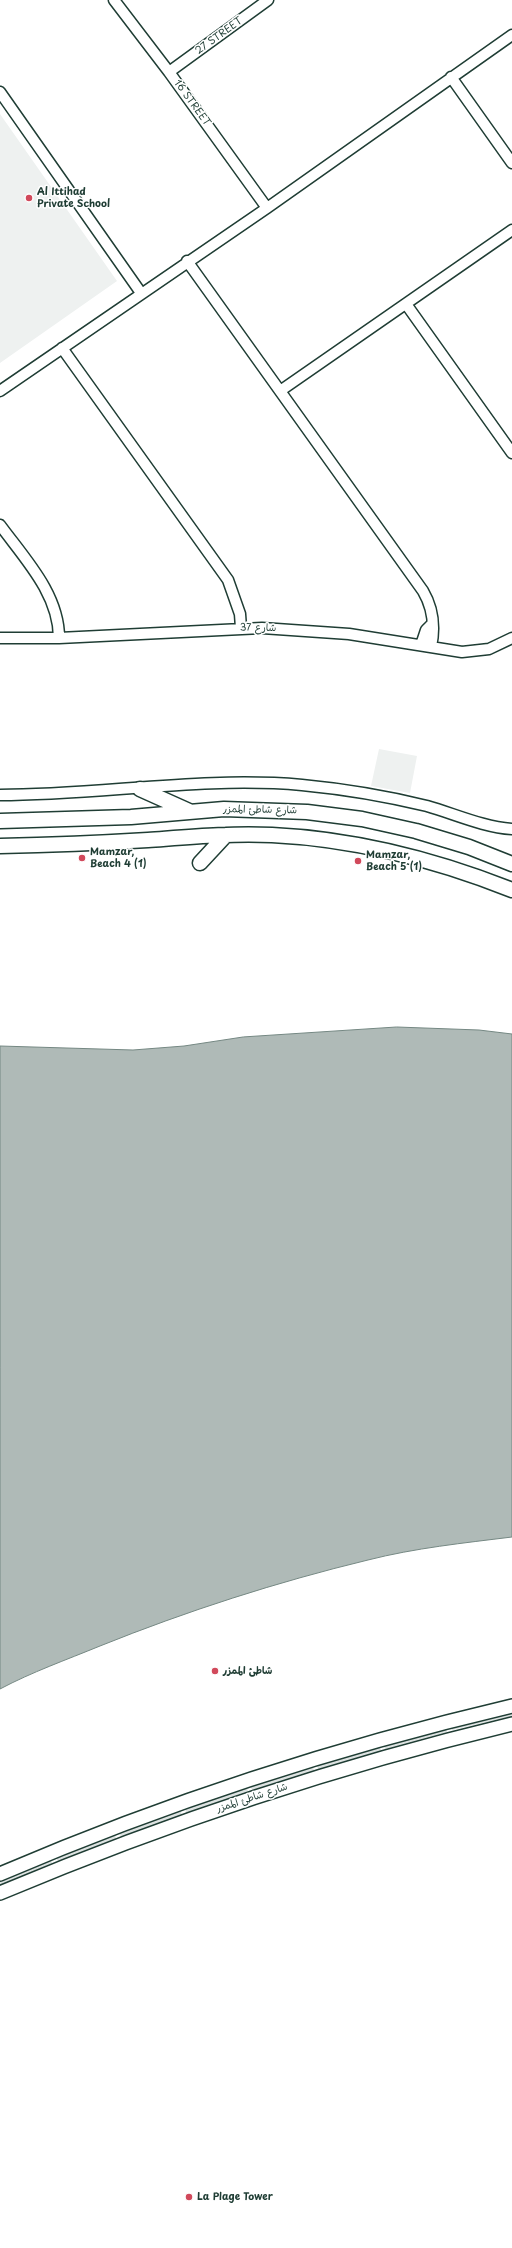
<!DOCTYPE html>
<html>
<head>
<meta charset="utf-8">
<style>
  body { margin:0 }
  canvas { display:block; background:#fff }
</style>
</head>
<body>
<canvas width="512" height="2248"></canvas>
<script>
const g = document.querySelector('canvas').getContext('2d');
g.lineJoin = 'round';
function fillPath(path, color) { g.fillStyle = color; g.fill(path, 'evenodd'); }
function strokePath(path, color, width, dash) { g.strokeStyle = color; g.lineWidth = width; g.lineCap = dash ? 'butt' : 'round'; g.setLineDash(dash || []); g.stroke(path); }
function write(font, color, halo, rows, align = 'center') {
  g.font = font + ' "Playpen Sans","Playpen Sans Arabic",sans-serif'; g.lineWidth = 3; g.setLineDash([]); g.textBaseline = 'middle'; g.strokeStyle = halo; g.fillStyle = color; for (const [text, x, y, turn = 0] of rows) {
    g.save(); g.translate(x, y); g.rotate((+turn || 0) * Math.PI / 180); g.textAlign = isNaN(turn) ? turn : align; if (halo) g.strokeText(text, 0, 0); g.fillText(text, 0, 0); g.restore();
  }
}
fillPath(new Path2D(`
  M0,114L117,281L0,363Z
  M379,749L417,756L410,793L371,786Z`), '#eef1f0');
fillPath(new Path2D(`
  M512,1711V1716L452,1730L451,1725Z
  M445,1727L447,1732L385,1749L383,1744Z
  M379,1745L381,1750L318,1769L317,1764Z
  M312,1765L314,1770L252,1790L250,1785Z
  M246,1786L248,1791L186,1813L185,1807Z
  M180,1809L182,1815L121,1837L119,1832Z
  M115,1834L116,1839L58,1862L56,1856Z
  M50,1858L52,1863L0,1886V1880Z`), '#dee3e2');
const water = new Path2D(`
  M397,1027L479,1030L512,1034V1537C464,1543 415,1548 368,1560C277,1582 187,1611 100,1646C66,1660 32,1672 0,1689V1046L133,1050L184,1046L243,1037Z`);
fillPath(water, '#afbab7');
strokePath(water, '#758883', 1);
const minor = new Path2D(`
  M114,0L169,72L267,208
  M169,72L268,0
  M451,77L512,163
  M0,92L141,293
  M187,261L423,591C433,608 435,628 431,647
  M406,304L512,453
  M62,348L228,580L240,614L241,628
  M0,391L267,208L512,35
  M280,391L512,230
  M0,525C25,559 59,594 59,638
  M0,638H59L262,628L349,634L462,652L489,649L512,638
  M421,645L426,630L432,624
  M0,795C101,795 202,776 302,785C344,789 386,796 427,806C455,814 483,827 512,829`);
const tertiary = new Path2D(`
  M0,1874C165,1803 337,1747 512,1706
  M0,1893C166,1823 337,1766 512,1724`);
const secondary = new Path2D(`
  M140,789L189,811
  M0,821L131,817L224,809L307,812L362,819L416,831L469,847L512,864
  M0,846C49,845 99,843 148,840C189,837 230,833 272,835C355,839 434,859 512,890
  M200,863L226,835`);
strokePath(minor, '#1f3d34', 13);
strokePath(tertiary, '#1f3d34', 16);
strokePath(secondary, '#1f3d34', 17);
strokePath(minor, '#fff', 10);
strokePath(tertiary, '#fff', 13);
strokePath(secondary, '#fff', 14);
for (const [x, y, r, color] of [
  [29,198,4,"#d1495b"],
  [82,858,4,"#d1495b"],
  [358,861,4,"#d1495b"],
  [215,1671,4,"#d1495b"],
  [189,2197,4,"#d1495b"]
]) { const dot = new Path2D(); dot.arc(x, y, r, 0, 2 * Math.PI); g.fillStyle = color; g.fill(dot); strokePath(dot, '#fff', 1.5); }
write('10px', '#1f3d34', '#fff', [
  ["27 STREET",219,36,-36],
  ["16 STREET",192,103,54],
  ["شارع 37",258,628,1],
  ["شارع شاطئ الممزر",260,810,1],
  ["شارع شاطئ الممزر",252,1798,-18]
]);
write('bold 10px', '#1f3d34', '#fff', [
  ["Al Ittihad",37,192],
  ["Private School",37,204],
  ["Mamzar,",90,852],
  ["Beach 4 (1)",90,864],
  ["Mamzar,",366,855],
  ["Beach 5 (1)",366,867],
  ["شاطئ الممزر",223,1671],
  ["La Plage Tower",197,2197]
], 'left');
</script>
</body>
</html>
